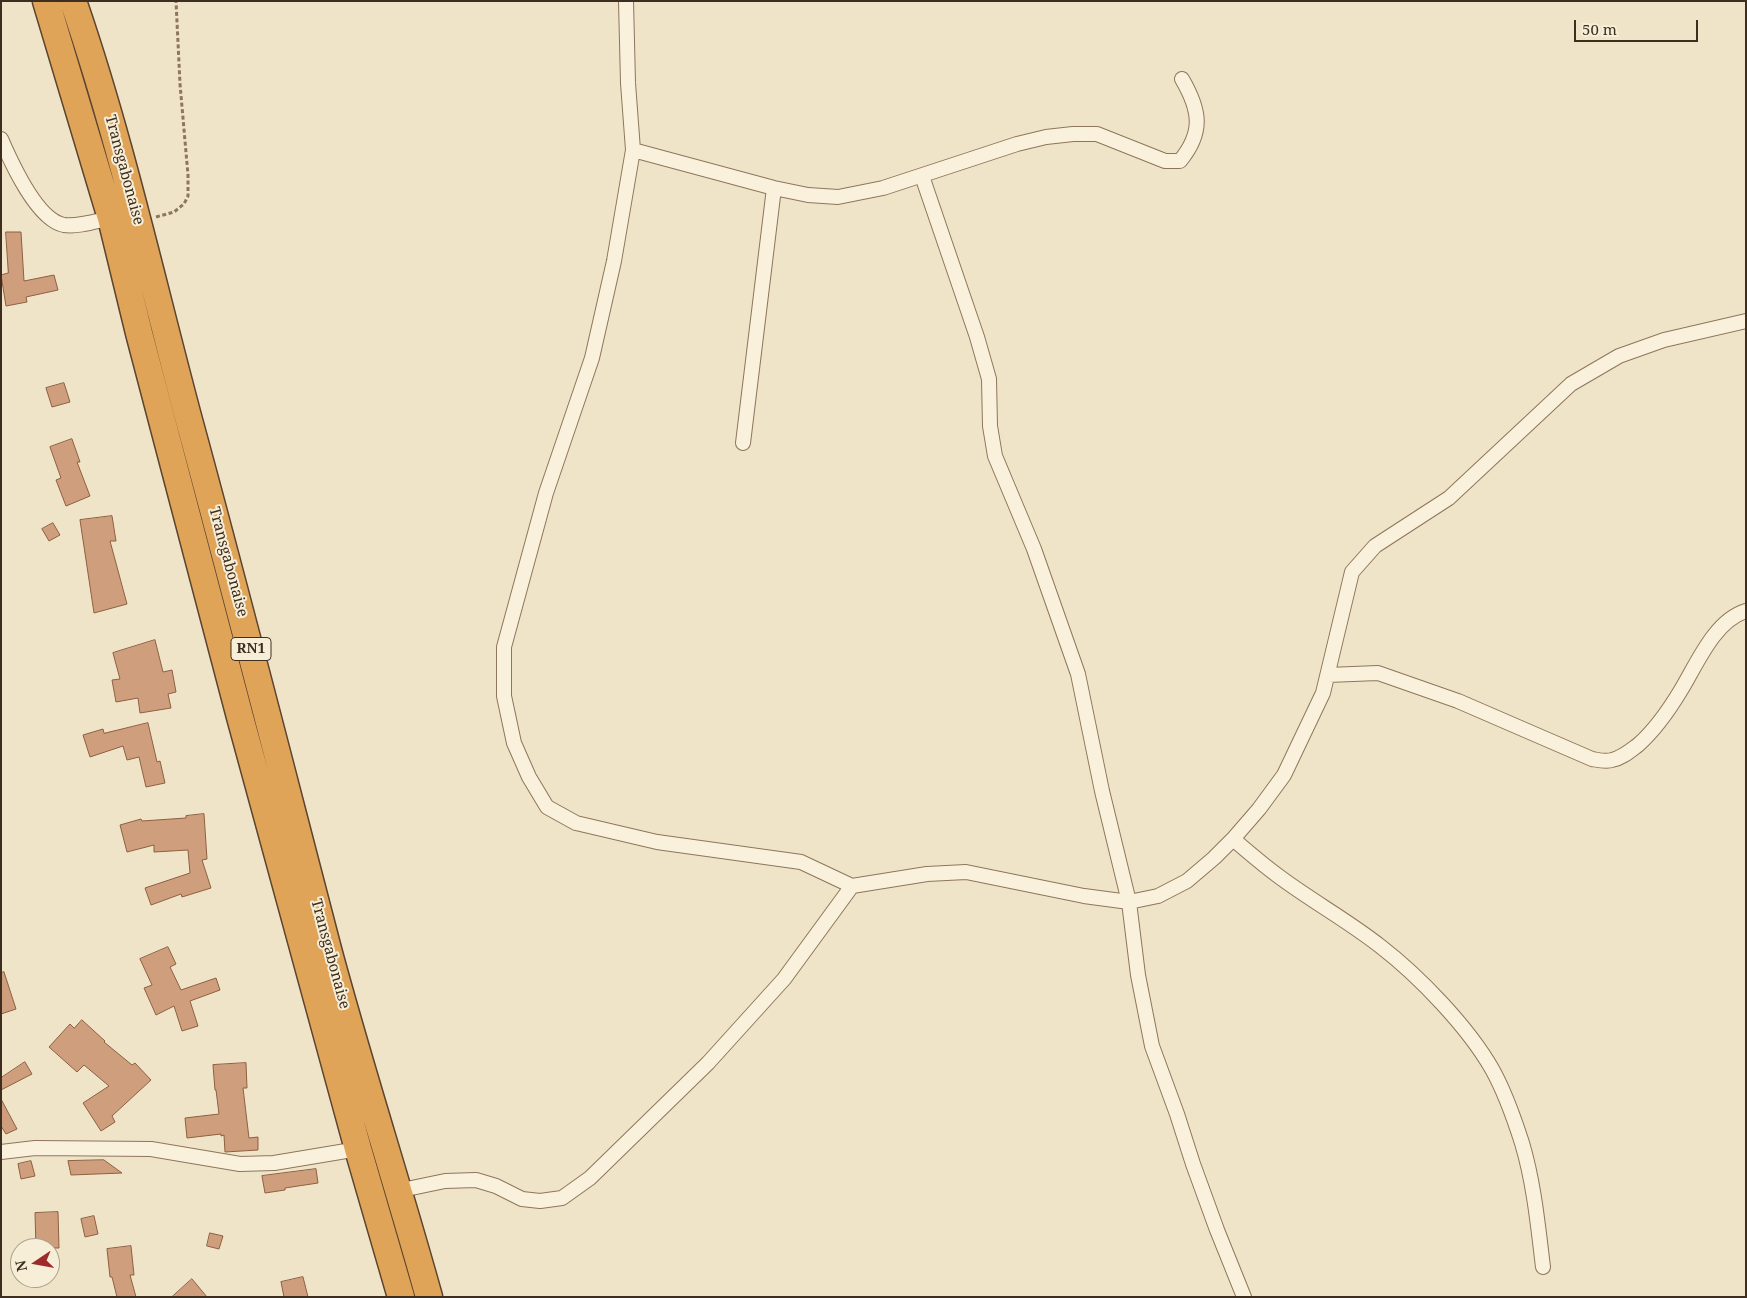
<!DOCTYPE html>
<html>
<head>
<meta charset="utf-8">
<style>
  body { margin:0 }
  #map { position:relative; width:1747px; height:1298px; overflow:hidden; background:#f0e4c8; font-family:"Noto Serif",serif }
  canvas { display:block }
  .frame { position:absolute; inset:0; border:2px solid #3d2e20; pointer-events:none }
  .north { position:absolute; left:10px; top:1238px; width:50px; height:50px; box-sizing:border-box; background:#f7eed8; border:1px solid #ada18e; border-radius:50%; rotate:258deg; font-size:14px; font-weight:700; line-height:20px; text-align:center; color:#3d2e20 }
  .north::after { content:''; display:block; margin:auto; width:18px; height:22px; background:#9e2a2b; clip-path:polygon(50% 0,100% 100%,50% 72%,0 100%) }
  .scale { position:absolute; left:1574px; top:20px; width:124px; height:22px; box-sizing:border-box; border:2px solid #3d2e20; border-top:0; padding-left:6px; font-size:15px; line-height:18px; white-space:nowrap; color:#3d2e20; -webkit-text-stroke:4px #f7eed8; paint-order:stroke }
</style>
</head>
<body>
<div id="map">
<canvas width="1747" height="1298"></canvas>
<div class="frame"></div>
<div class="north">N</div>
<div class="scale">50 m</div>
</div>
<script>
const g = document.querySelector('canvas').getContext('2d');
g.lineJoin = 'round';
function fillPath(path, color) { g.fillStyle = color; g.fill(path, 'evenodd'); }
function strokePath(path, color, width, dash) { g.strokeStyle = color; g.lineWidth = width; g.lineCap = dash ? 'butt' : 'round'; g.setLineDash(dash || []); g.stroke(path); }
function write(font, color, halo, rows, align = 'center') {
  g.font = font + ' "Noto Serif",serif'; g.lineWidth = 4; g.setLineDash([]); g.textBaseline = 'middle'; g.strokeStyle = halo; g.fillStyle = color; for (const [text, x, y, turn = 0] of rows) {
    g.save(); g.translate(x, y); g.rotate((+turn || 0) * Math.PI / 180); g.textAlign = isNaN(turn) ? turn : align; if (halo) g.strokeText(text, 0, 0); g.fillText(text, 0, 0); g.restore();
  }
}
const building = new Path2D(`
  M6,232H21L24,281L54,275L58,290L26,297L27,302L6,306L1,275L8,273Z
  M64,383L70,402L52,407L46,388Z
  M72,439L80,462H77L90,496L66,506L56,480L61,478L50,447Z
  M112,516L116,541H110L127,604L94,613L80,520Z
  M53,523L60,535L49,541L42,529Z
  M155,640L163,672L172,670L176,692L168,694L171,708L140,713L138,698L116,702L112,680L120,679L113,653Z
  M148,723L157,762L160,761L165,783L146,787L139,757L127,760L123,746L90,757L83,735L103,729L104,733Z
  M204,814L207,859L202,860L211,888L182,897L181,894L151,905L145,888L190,873L188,850L154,852V845L127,852L120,825L141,819L142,821L186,818V816Z
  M168,947L176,964L170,967L181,990L216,978L220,990L190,1001L198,1026L182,1031L174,1006L156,1015L144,988L152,985L140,959Z
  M4,972L16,1009L1,1014V973Z
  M82,1020L105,1041L104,1042L132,1065L135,1063L151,1080L112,1116L115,1122L101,1131L83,1103L109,1086L84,1065L77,1072L49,1047L70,1024L74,1028Z
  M25,1062L32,1074L1,1090V1078Z
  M246,1063L247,1088H243L249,1138L258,1137V1150L225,1152L224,1135L221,1136V1134L187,1138L185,1118L219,1114L216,1090H215L213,1065Z
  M1,1099L17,1129L6,1134L1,1126Z
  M104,1160L122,1173L71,1175L68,1161Z
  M31,1161L35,1176L21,1179L18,1164Z
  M316,1169L318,1183L285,1188V1190L265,1193L262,1176Z
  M58,1212L59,1248H36L35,1213Z
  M94,1216L98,1234L85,1237L81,1219Z
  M210,1233L223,1236L219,1249L207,1246Z
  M131,1246L134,1275H130L136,1297H117L112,1277H110L107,1249Z
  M303,1277L308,1297H284L281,1282Z
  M192,1279L207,1297H172Z`);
fillPath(building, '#cf9f7d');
strokePath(building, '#8d5f41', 1);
const street = new Path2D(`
  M626,1L628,83L633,150L614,261L592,358L546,493L504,647V696L514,743L529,777L547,807L576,823L657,842L801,862L852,886
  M1,139C11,162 37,220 64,225C79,227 96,221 111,218
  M633,150L774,188L808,195L838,197L883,188L1017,144L1046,137L1073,134H1097L1165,161H1180C1204,132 1200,110 1182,79
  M922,176L977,337L989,379L990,426L995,456L1034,549L1078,674L1102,791L1129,902L1138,975L1152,1046L1177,1114L1193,1164L1217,1230L1244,1297
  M743,443L774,188
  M1328,675L1378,673L1458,701L1592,759C1598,760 1606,762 1612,760C1622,758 1630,751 1638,745C1655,730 1669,710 1681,690C1697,664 1714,621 1746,611
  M1233,839C1247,851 1262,864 1277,875C1310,900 1347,920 1380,946C1419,976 1468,1027 1492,1069C1505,1092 1514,1118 1522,1143C1534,1183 1538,1226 1543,1267
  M1,1152L35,1148L151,1149L240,1164L274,1163L358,1149
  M397,1191L445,1181L476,1180L496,1186L522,1199L540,1201L562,1198L590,1178L708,1063L784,979L852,886L927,874L966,872L1084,896L1129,902L1158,896L1187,881L1214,858L1233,839L1259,809L1284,775L1323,693L1352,572L1375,546L1449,498L1571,384L1619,356L1664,340L1746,321`);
const highway = new Path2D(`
  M46,1L111,218L139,333L240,717L358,1149L401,1297
  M73,1C121,140 152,283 190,424C238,600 283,777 329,953C360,1068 397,1182 429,1297`);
strokePath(street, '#8d765c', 16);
strokePath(highway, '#5b4430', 29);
strokePath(new Path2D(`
  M156,217L174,212L184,204L188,196V175L180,84L176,1`), '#8d765c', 3, [4, 2.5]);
strokePath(street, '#faf1dc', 14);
strokePath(highway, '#e0a458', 26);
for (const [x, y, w] of [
  [251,649,40]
]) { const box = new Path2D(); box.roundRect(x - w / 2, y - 11.5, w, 23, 4); g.fillStyle = '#f7eed8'; g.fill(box); strokePath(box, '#3d2e20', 1); }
write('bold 14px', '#3d2e20', null, [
  ["RN1",251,649]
]);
write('15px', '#3d2e20', '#f7eed8', [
  ["Transgabonaise",124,170,75],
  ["Transgabonaise",228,562,75],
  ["Transgabonaise",330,954,75]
]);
</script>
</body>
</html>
